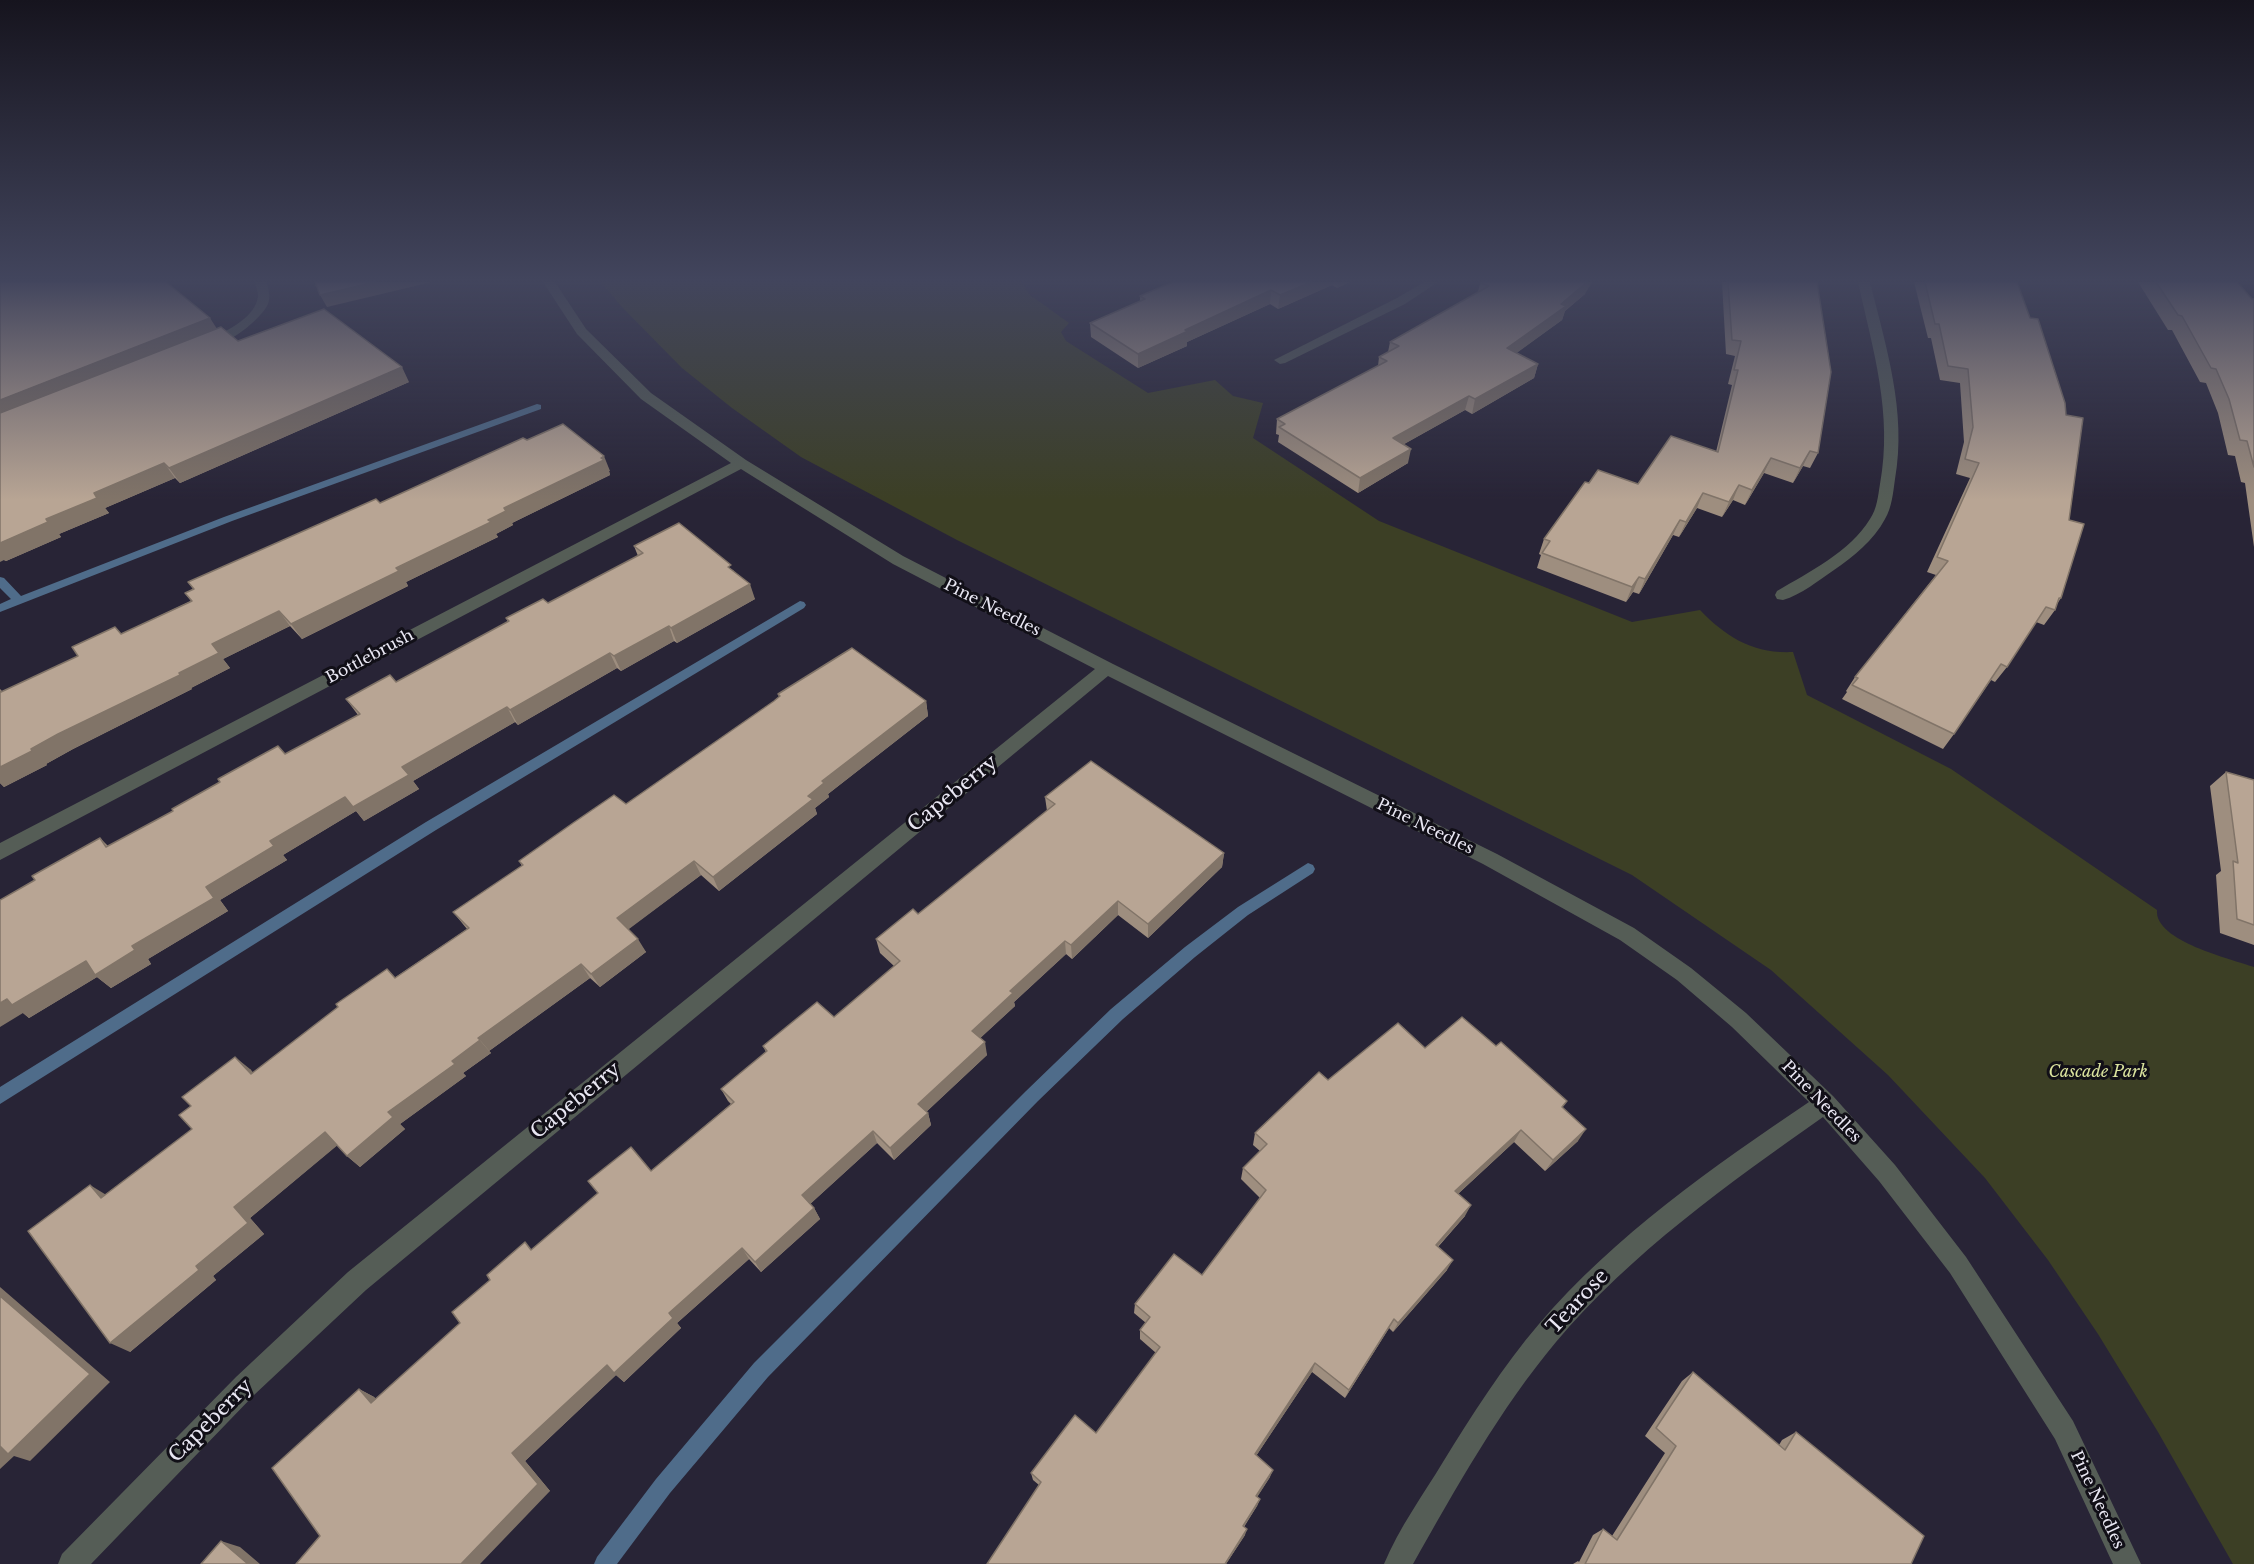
<!DOCTYPE html>
<html>
<head>
<meta charset="utf-8">
<style>
  body { margin:0 }
  canvas { display:block; background:#282436 }
</style>
</head>
<body>
<canvas width="2254" height="1564"></canvas>
<script>
const g = document.querySelector('canvas').getContext('2d');
g.lineJoin = 'round';
function fillPath(path, color) { g.fillStyle = color; g.fill(path, 'evenodd'); }
function strokePath(path, color, width, dash) { g.strokeStyle = color; g.lineWidth = width; g.lineCap = dash ? 'butt' : 'round'; g.setLineDash(dash || []); g.stroke(path); }
function write(font, color, halo, rows, align = 'center') {
  g.font = font + ' "Libre Baskerville",serif'; g.lineWidth = 6; g.setLineDash([]); g.textBaseline = 'middle'; g.strokeStyle = halo; g.fillStyle = color; for (const [text, x, y, turn = 0] of rows) {
    g.save(); g.translate(x, y); g.rotate((+turn || 0) * Math.PI / 180); g.textAlign = isNaN(turn) ? turn : align; if (halo) g.strokeText(text, 0, 0); g.fillText(text, 0, 0); g.restore();
  }
}
fillPath(new Path2D(`
  M601,282H1021L1030,295L1069,323L1061,332L1066,341L1148,393L1215,380L1233,396L1263,403L1253,438L1379,521L1632,622L1700,610C1726,637 1753,654 1793,652L1807,695L1951,769L2157,910C2154,941 2231,959 2254,967V1564H2233L2158,1432L2098,1334L2048,1260L1985,1178L1888,1075L1771,970L1632,875L957,540L801,457L732,408L682,368L621,306Z`), '#3c3f25');
fillPath(new Path2D(`
  M537,404L541,405V409L232,521L0,612V604L11,599L0,588V577L4,578L21,596L224,517Z
  M800,601L804,602L806,605L804,608L436,830L0,1104V1087L426,822Z
  M1308,863L1313,865L1315,869L1313,873L1248,915L1195,957L1123,1019L1038,1101L768,1377L670,1493L617,1564H594L597,1557L656,1479L754,1363L1026,1091L1111,1009L1185,947L1238,907Z`), '#4f6c8a');
fillPath(new Path2D(`
  M255,282H267C268,289 271,296 268,304C261,320 221,351 204,347L202,344L204,341C221,334 256,319 258,296C258,292 256,287 255,282Z
  M543,282H555L586,329L651,393L746,460L903,556L1113,664L1497,854L1634,928L1691,968L1746,1013L1833,1096L1895,1165L1966,1257L2073,1421L2141,1564H2113L2055,1439L1950,1273L1879,1181L1823,1117C1729,1183 1631,1253 1556,1342C1500,1409 1456,1488 1413,1564H1384C1399,1528 1423,1495 1443,1462C1472,1415 1503,1366 1539,1324C1615,1235 1713,1167 1809,1102L1732,1027L1677,980L1620,940L1483,864L1108,676L366,1290L254,1395L91,1564H58L62,1554L236,1377L348,1272L1095,669L893,564L741,469L0,860V843L731,463L641,399L577,334Z
  M1424,282H1438L1405,304L1285,363L1280,364L1274,360L1397,298Z
  M1858,282H1870C1886,347 1907,412 1895,479C1893,493 1892,507 1885,519C1874,540 1853,557 1834,570C1819,580 1801,595 1783,600L1777,599L1775,595L1777,591C1809,572 1850,552 1870,519C1877,509 1878,496 1880,484C1893,414 1873,350 1858,282Z`), '#555d56');
fillPath(new Path2D(`
  M1173,282H1350L1337,288L1332,285L1278,309L1270,304L1187,342V346L1138,368L1091,337L1090,323L1140,301V296Z
  M1722,282H1817L1818,453L1810,468L1803,466L1793,483L1764,473L1745,505L1733,500L1722,517L1697,508L1679,537L1673,535L1639,594L1633,592L1626,602L1537,568L1541,555L1539,554L1544,539L1589,483L1638,484L1716,452L1732,385L1728,384L1735,356L1726,354Z
  M1914,282H2017L2069,520L2061,598L2057,604L2055,610L2044,625L2036,622L2007,667L1995,682L1991,680L1954,734L1943,749L1842,699L1847,692L1846,691L1855,677L1936,575L1927,572L1970,478L1956,474L1964,442L1960,383L1940,380L1931,338H1928Z
  M2138,282H2237L2252,299H2254V547L2245,483L2241,482L2235,456L2228,455L2218,413L2206,383L2200,382L2172,330H2168Z
  M1480,283L1585,294L1565,311L1562,320L1516,353L1538,364L1534,378L1472,414L1465,410L1404,444L1408,463L1358,493L1278,442L1279,435L1276,434L1277,419L1378,366L1379,357L1388,352L1390,342L1478,292Z
  M216,329L238,341L409,382L180,483L175,478L105,508L109,513L59,534L61,537L6,561L4,560Z
  M527,440L610,471H609L610,475L512,523L513,525L496,534L498,537L406,582L408,586L302,639L290,626L223,659L230,668L191,688L192,689L73,749L46,764L47,765L4,787L0,783V689L3,692L78,656L115,627L121,634L191,601L185,593L193,589L188,582L380,503Z
  M634,546L733,570L755,599L677,643L674,641L621,671L617,668L518,725L515,722L413,781L419,789L364,821L356,811L283,855L287,860L220,900L228,911L148,959L151,964L111,988L97,977L29,1018L23,1013L100,838L108,846L285,754L358,715L346,699L396,682L508,622L506,618L548,603L638,556Z
  M778,694L926,701L928,716L828,794L829,797L815,808L817,814L719,891L701,875L628,929L646,952L600,987L590,978L489,1051L491,1053L463,1073L466,1076L400,1124L405,1129L360,1167L347,1156L337,1145L250,1218L264,1234L213,1276L216,1280L130,1352L106,1194L192,1129L250,1069L253,1073L467,929L453,912L522,866L519,861L626,804L774,701L779,697Z
  M2226,772L2254,780V945L2220,933L2216,875L2221,871L2210,786Z
  M1045,797L1224,853L1222,867L1148,938L1118,915L1072,959L1066,954L1014,1002L1015,1006L980,1038L987,1055L926,1112L928,1113L931,1125L894,1160L877,1143L810,1204L814,1208L820,1219L761,1272L749,1259L677,1323L681,1328L624,1382L616,1375L525,1461L550,1491L320,1536L359,1389L374,1397L376,1399L460,1323L533,1249L651,1171L731,1104L728,1101L721,1089L766,1052L763,1046L834,1017L894,966L880,953L876,939L918,914L1047,811Z
  M1425,1048L1563,1108L1578,1141L1545,1171L1514,1142L1458,1194L1465,1216L1438,1247L1447,1270L1393,1332L1389,1328L1345,1398L1312,1372L1256,1456L1270,1477L1257,1497L1260,1499L1257,1506L1244,1527L1245,1535L1226,1564H987L1039,1485L1033,1480L1031,1473L1096,1433L1156,1353L1140,1339V1330L1146,1323L1134,1313L1135,1304L1202,1275L1260,1198L1241,1179L1243,1168L1260,1151L1253,1145L1255,1133L1328,1080Z
  M1693,1372L1779,1445L1782,1440L1796,1432L1911,1564H1573L1578,1561L1579,1562L1593,1535L1603,1529L1612,1536L1665,1453L1645,1436L1682,1381Z`), '#9e8e7f');
fillPath(new Path2D(`
  M375,282H432L327,307L320,295Z
  M1311,282H1333L1332,285L1278,309L1280,295Z
  M1338,282H1350L1337,288Z
  M1587,282H1592L1585,294L1565,311L1562,320L1503,363L1507,348Z
  M1271,290L1270,304L1187,342V346L1138,368V354L1185,330Z
  M210,318L219,332L0,420V400Z
  M1538,364L1534,378L1472,414L1475,399Z
  M402,367L409,382L180,483L169,468Z
  M1469,396L1465,410L1390,452L1393,438Z
  M1411,449L1408,463L1358,493L1360,478Z
  M1810,451L1803,466L1793,483L1800,468Z
  M604,456L610,471H609L610,475L512,523L513,525L496,534L498,537L406,582L408,586L302,639L291,624L488,520L504,508Z
  M1771,458L1764,473L1745,505L1752,490Z
  M164,463L175,478L105,508L109,513L59,534L61,537L6,561L4,560L0,562V543L46,519L94,493Z
  M1739,485L1733,500L1722,517L1729,502Z
  M1703,493L1697,508L1679,537L1686,522Z
  M1680,520L1673,535L1639,594L1645,579Z
  M1639,577L1633,592L1626,602L1632,587Z
  M750,584L755,599L677,643L671,628Z
  M279,611L290,626L223,659L230,668L191,688L192,689L73,749L46,764L47,765L4,787L0,783V767L58,734L179,673L212,644Z
  M669,626L674,641L621,671L614,656Z
  M610,653L617,668L518,725L510,710Z
  M926,701L928,716L828,794L829,797L815,808L817,814L719,891L713,877L808,796L822,781Z
  M507,707L515,722L413,781L419,789L364,821L353,807L402,767Z
  M345,797L356,811L283,855L287,860L220,900L228,911L148,959L151,964L111,988L97,977L29,1018L23,1013L0,1027V1003L86,961L132,946L206,887L270,841Z
  M1224,853L1222,867L1148,938V924Z
  M694,861L701,875L625,932L617,918Z
  M1118,901V915L1072,959L1071,945Z
  M638,939L646,952L600,987L591,974Z
  M1065,941L1066,954L1014,1002L1015,1006L975,1043L972,1031L1010,991Z
  M581,964L590,978L489,1051L478,1038Z
  M480,1040L491,1053L463,1073L466,1076L400,1124L388,1112L452,1061Z
  M985,1042L987,1055L922,1116L918,1104Z
  M235,1057L250,1069L266,1087L251,1074Z
  M928,1113L931,1125L894,1160L890,1148Z
  M393,1117L405,1129L360,1167L347,1156Z
  M1586,1129L1578,1141L1545,1171L1553,1160Z
  M1521,1130L1514,1142L1449,1202L1455,1191Z
  M873,1131L877,1143L808,1206L802,1195Z
  M325,1132L339,1144L250,1218L264,1234L213,1276L216,1280L130,1352L110,1343L196,1266L234,1207Z
  M90,1185L108,1196L101,1198Z
  M1471,1205L1465,1216L1430,1255L1436,1245Z
  M814,1208L820,1219L761,1272L755,1262Z
  M742,1248L749,1259L677,1323L681,1328L624,1382L616,1375L525,1461L550,1491L480,1564H461L512,1453L607,1365L669,1313Z
  M1453,1260L1447,1270L1393,1332L1398,1323Z
  M0,1287L110,1382L30,1461L14,1456L0,1469Z
  M1394,1319L1389,1328L1345,1398L1349,1390Z
  M1315,1363L1312,1372L1252,1462L1255,1454Z
  M359,1389L374,1397L386,1412L371,1403Z
  M1273,1470L1270,1477L1254,1502L1256,1496Z
  M1260,1499L1257,1506L1240,1532L1243,1526Z
  M1247,1529L1245,1535L1226,1564H1225Z
  M221,1541L240,1547L260,1564H248Z`), '#817468');
const building = new Path2D(`
  M0,282H166L210,318L0,400Z
  M315,282H375L320,295Z
  M1173,282H1311L1280,295L1271,290L1185,330L1188,331L1138,354L1090,323L1145,299L1140,296Z
  M1483,282H1587L1561,304L1566,306L1507,348L1538,364L1475,399L1469,396L1393,438L1411,449L1360,478L1279,427L1285,424L1277,419L1387,361L1379,357L1399,346L1390,342L1489,286L1480,283Z
  M1728,282H1817L1831,372L1818,453L1810,451L1800,468L1771,458L1752,490L1739,485L1729,502L1703,493L1686,522L1680,520L1645,579L1639,577L1632,587L1542,553L1550,541L1544,539L1585,482L1589,483L1598,470L1638,484L1671,436L1718,452L1738,370H1734L1741,341L1732,340Z
  M1925,282H2017L2030,318L2038,319L2065,403L2066,415L2083,418L2069,520L2084,524L2061,598H2059L2055,610L2046,607L2007,667L2001,664L1954,734L1852,685L1858,678L1855,677L1948,561L1937,557L1979,463L1965,459L1973,427L1968,369L1948,366L1939,324H1935Z
  M2156,282H2237L2252,299H2254V467L2247,441L2240,440L2229,399L2216,369L2211,368L2182,316L2178,315Z
  M324,309L402,367L169,468L164,463L94,493L97,498L46,519L48,522L0,543V413L221,327L238,341Z
  M563,424L604,456L601,458L604,460L504,508L506,511L488,520L491,522L396,568L399,571L291,624L279,611L212,644L219,653L179,673L180,675L58,734L31,749L32,751L0,767V691L1,692L78,656L72,647L115,627L121,634L192,601L185,593L194,589L188,582L376,499L380,503L523,438L527,440Z
  M679,523L731,565L728,567L750,584L671,628L669,626L614,656L610,653L510,710L507,707L402,767L409,775L353,807L345,797L270,841L274,846L206,887L214,898L132,946L135,950L95,975L86,961L12,1005L7,999L0,1003V900L35,880L32,876L100,838L106,847L173,811L172,809L220,782L218,779L278,746L285,754L360,714L346,699L390,675L396,682L509,621L506,618L543,599L548,603L643,553L634,546Z
  M852,648L926,701L822,781L824,783L808,796L813,799L713,877L694,861L617,918L638,939L591,974L581,964L478,1038L480,1040L452,1061L455,1064L388,1112L393,1117L347,1156L325,1132L234,1207L248,1223L196,1266L199,1270L110,1343L28,1231L90,1185L101,1198L192,1129L179,1115L191,1106L182,1097L235,1057L251,1074L338,1007L336,1004L387,969L395,978L469,928L453,912L523,865L519,861L573,823L614,795L626,804L774,701L780,696L778,694Z
  M1091,761L1224,853L1148,924L1118,901L1071,945L1065,941L1010,991L1013,993L972,1031L985,1042L918,1104L928,1113L890,1148L873,1131L802,1195L814,1208L755,1262L742,1248L669,1313L673,1318L614,1373L607,1365L512,1453L538,1484L461,1564H296L320,1536L272,1468L359,1389L371,1403L460,1323L452,1312L490,1280L487,1275L525,1242L531,1250L598,1193L588,1181L631,1147L651,1171L734,1102L721,1089L767,1051L763,1046L817,1002L834,1017L900,961L876,939L913,909L918,914L1055,804L1045,797Z
  M2226,772L2254,780V925L2237,919L2233,861L2238,863Z
  M1462,1017L1496,1046L1501,1042L1567,1101L1562,1107L1586,1129L1553,1160L1521,1130L1455,1191L1471,1205L1436,1245L1453,1260L1398,1323L1394,1319L1349,1390L1315,1363L1255,1454L1273,1470L1256,1496L1260,1499L1243,1526L1247,1529L1225,1564H987L1041,1482L1031,1473L1075,1415L1096,1433L1160,1347L1140,1330L1150,1317L1135,1304L1174,1254L1202,1275L1266,1190L1243,1168L1267,1144L1255,1133L1319,1072L1328,1080L1398,1023L1425,1048Z
  M0,1296L90,1374L8,1454L0,1446Z
  M1693,1372L1785,1450L1796,1432L1924,1536L1911,1564H1585L1603,1529L1617,1540L1676,1446L1656,1428Z
  M221,1541L248,1564H201Z`);
fillPath(building, '#b8a594');
strokePath(building, '#817468', 1.5);
const sky = g.createLinearGradient(0, 0, 0, 500);
sky.addColorStop(0, '#16141e');
sky.addColorStop(0.56, '#42455d');
sky.addColorStop(1, '#42455d00');
g.fillStyle = sky;
g.fillRect(0, 0, 2254, 500);
write('16px', '#e9e7f3', '#110f17', [
  ["Pine Needles",992,608,27],
  ["Bottlebrush",370,657,-28],
  ["Pine Needles",1425,827,26],
  ["Pine Needles",1821,1102,46],
  ["Pine Needles",2097,1500,65]
]);
write('italic 16px', '#dbe39e', '#110f17', [
  ["Cascade Park",2098,1072]
]);
write('20px', '#e9e7f3', '#110f17', [
  ["Capeberry",953,794,-39],
  ["Capeberry",576,1101,-39],
  ["Tearose",1578,1302,-47],
  ["Capeberry",211,1421,-45]
]);
</script>
</body>
</html>
